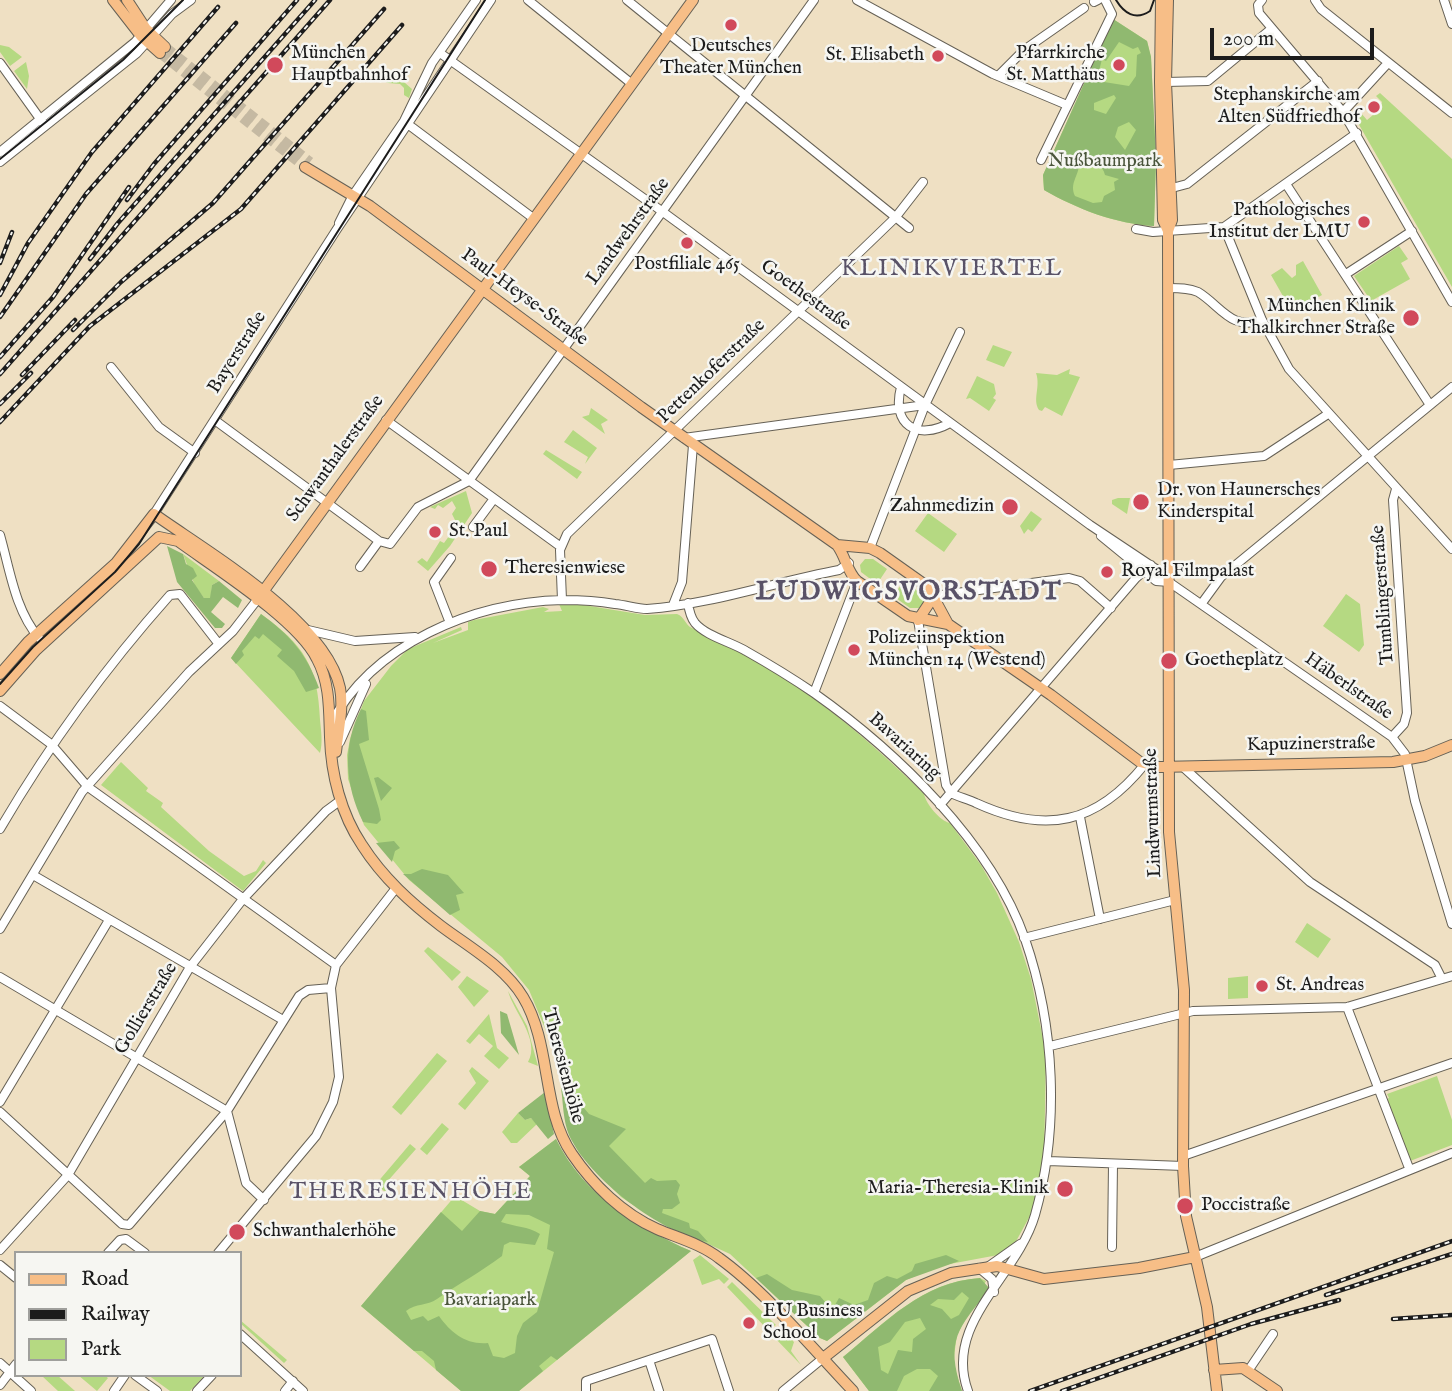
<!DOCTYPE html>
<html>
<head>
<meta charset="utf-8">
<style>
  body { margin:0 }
  #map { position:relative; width:1452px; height:1391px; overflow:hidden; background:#efe0c3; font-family:"IM FELL English",serif }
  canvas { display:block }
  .legend { position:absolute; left:14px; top:1251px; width:228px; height:126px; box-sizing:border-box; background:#f6f6f2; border:2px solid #9f9f9c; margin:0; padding:9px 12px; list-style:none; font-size:21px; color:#1c1c1c }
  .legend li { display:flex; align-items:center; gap:14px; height:35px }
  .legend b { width:35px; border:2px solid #9f9f9c }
  .scale { position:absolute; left:1210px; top:28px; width:164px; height:32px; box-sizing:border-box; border:4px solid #1c1c1c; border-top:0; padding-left:9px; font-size:21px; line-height:24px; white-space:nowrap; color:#1c1c1c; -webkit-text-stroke:5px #f6f6f2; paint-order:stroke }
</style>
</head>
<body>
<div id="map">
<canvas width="1452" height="1391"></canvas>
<ul class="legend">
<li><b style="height:9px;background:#f7be87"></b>Road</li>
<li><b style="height:9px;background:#1c1c1c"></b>Railway</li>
<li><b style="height:19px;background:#b5d982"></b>Park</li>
</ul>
<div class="scale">200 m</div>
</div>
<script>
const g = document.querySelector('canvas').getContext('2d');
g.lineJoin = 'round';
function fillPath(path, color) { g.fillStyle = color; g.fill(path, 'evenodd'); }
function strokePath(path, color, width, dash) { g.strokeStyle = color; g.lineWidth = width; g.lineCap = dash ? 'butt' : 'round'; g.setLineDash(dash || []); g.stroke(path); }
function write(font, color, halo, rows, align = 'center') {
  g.font = font + ' "IM FELL English",serif'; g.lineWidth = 5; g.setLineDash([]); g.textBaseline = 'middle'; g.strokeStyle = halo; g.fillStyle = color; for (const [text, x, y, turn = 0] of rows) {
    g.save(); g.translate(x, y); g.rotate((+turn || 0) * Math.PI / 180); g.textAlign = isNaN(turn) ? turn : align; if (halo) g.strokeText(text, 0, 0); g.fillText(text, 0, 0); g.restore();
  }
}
fillPath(new Path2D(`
  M1113,19L1147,41L1151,57L1156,159L1154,226C1116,224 1077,209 1044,190L1043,175Z
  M0,45L9,47L22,57L10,66L0,52Z
  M26,62L29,76L27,89L14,71Z
  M390,70L412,89L409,98L404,95V88L400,84L388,83L382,80Z
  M1380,93L1452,159V287L1354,116L1361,113L1367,120L1379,110L1382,102L1376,96Z
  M1399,246L1408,259L1401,263L1410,279L1371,301L1354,276Z
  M1303,261L1322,295L1292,312L1271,275L1282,268L1292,278L1296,275V265Z
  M993,345L1012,352L1004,367L986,360Z
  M1070,369L1069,374L1080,377L1062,416L1045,407L1042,411L1039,410C1032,399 1041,387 1036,373L1057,375Z
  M977,376L994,384L996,394L993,398L996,400L989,411L970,398L966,399Z
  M591,408L608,420L601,424L605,434L582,417L589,415Z
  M573,430L597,448L585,464L588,457L564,442Z
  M546,450L582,472L577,479L543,454Z
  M466,491L472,513L450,546L428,571L417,562L422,558L427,562L440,541L444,543L455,528L451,525L455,520L452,514L456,508L452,501L443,508L438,505L435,509L430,507Z
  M1118,498H1130L1127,514L1112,504V500Z
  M1031,511L1042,519L1032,532L1028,529L1024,534L1020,526Z
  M928,513L957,534L944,552L915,531Z
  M183,554L219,581L212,585L211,598H204L195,586Z
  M865,559H873L887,569L877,584L861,572L860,565Z
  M904,581L922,594L924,602L919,608H910L893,596Z
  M1346,594L1360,604L1364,645L1359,652L1323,626Z
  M571,603L645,615L677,614C685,617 685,625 692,628C780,666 856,726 924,794C926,804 940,821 950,823L981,865L997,893L1019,942L1031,979L1046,1054L1044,1162L1031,1214L1014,1245L998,1255L939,1266L906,1280L827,1341L820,1338L730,1254L658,1221L621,1197L579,1153L568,1132L556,1055L529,990L502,957L409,880L364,825L348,779L347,755L350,739L364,701L391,666L408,649L461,627L462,630L433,643L468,630V622L474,620L543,607L549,609L544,612L562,611L559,604Z
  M261,614C304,645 318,666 320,720C321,730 323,743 320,753L231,658Z
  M121,762L148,788L146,791L163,803L161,807L209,851L244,876L256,871L263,860L266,863L243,891L101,785Z
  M1307,923L1331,939L1318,958L1295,942Z
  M428,947L461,972L452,981L424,951Z
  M467,976L489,991L474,1007L458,987Z
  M1248,976V998L1228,999V978Z
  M508,991L527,1026L538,1066L528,1062C541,1040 513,1011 508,991Z
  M489,1014L497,1048L509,1058L499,1069L484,1056L493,1046L479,1034L470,1044L466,1041Z
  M437,1053L447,1061L401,1115L392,1107Z
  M472,1067L489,1081L465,1110L458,1104L476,1083L469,1071Z
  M1437,1076L1452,1120V1145L1410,1161L1385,1100L1389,1098L1387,1094Z
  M518,1113L525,1120L531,1118L537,1124L517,1143H511L502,1132Z
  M442,1123L449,1129L427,1155L420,1149Z
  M556,1139C583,1195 636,1227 691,1251L519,1391H461L361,1306L455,1196L480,1211L495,1214L530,1176L519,1167Z
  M410,1144L416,1149L386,1183L395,1191H384L376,1184Z
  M700,1255L729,1279L724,1284L719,1279L702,1285L693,1260Z
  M980,1278L986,1281L957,1335L953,1363L962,1391H869L843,1357C886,1322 922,1282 980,1278Z
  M732,1282L776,1325L767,1329L727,1287Z
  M240,1320L287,1360L284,1363L240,1323Z
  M785,1333L794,1342L791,1351L801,1365L774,1337Z
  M57,1375L75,1391H58L42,1376Z
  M78,1375H104L108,1378L97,1391Z
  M148,1375H205L190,1391H170Z`), '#b5d982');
fillPath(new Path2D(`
  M1113,19L1147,41L1151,57L1156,159L1154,226C1116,224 1077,209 1044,190L1043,175ZM1119,42L1133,49L1138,47L1141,53L1137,55L1136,76L1129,86L1104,82L1099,71L1102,59L1106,61ZM1114,95L1116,98L1106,114L1094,110V103ZM1129,122L1136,130L1125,150L1115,137L1118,127ZM1084,160C1093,160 1103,165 1105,175L1119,179L1114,182L1115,190L1104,196L1102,202L1093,203L1075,196C1069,183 1079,176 1079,164Z
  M167,546L183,554L186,564L193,568L197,576L192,580L204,598H210L212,585L219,581L242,600L238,608L223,597L211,612L225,624L222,628H215L177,582Z
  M261,614C290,635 307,654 319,688L306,692L294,671L277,656L282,650L263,634L259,639L255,636L242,651L244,655L236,664L231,658Z
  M361,709L366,711L369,740L359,744L379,809L381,820L377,824L363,822C345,785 342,746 361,709Z
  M378,777L392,788L381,801L374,778Z
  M394,841L400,848L395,851L392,862L376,843Z
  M422,869L448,875L464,893L456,895L460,910L450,915L403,874H411Z
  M500,1011L507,1014L519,1055L501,1033Z
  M561,1087L567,1088L589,1114L626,1129L609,1146L645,1183L651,1178L657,1181L676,1180L680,1185L677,1194L680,1203L672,1209H663L662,1213L689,1223L690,1228L698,1231L708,1242C661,1233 589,1179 569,1135C563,1121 563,1102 561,1087Z
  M545,1092L554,1134L548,1139L531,1118L525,1120L518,1113Z
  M556,1139C583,1195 636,1227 691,1251L557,1360L551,1356L539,1366L543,1371L519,1391H461L436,1370L434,1361L422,1351H414L361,1306L441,1212L462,1231L480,1211L495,1214L530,1176L519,1167ZM506,1214L529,1215L550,1225L547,1249L554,1252L537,1312L523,1323L517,1336L515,1353L504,1358L493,1356L488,1343C466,1345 451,1333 439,1316L428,1321L423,1316L411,1320L406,1311C416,1303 427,1306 437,1299C458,1284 481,1272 502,1256L504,1245L510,1242L535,1245L540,1234C528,1226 515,1227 501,1222Z
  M946,1255L959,1261L906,1280L827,1341L820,1338L756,1278L767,1274L792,1290L820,1296L832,1310L839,1298L854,1305L868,1300L874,1283L887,1276L897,1279L912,1271L915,1264Z
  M980,1278L990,1289C958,1328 945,1340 962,1391H929L938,1376L930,1369H917L904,1376L897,1391H869L843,1357C886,1322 922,1282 980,1278ZM962,1292L969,1298L959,1315L951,1319L942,1309L930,1305L938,1299L954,1300ZM920,1318L926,1329L913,1339L912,1352L898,1350L888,1374L881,1370L878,1347L890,1342L905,1322Z`), '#90b970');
strokePath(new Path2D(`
  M165,47L310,162
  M160,53L305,167`), '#c5b9a2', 10, [10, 5]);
const minor = new Path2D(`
  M528,0L632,84
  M627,0L909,228
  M857,0L993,74L1067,105
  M1262,0L1258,5L1259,13L1343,112L1452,302
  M1315,0L1321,9L1452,113
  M1444,0L1452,24
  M1094,2L1098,0
  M440,53L663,212L1090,525L1159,571L1169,582L1392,737L1405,754L1415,801L1452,924
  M0,63L43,123
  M999,75L1024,50L1084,8
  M1166,82L1208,81L1271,29
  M1343,112L1387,64
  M409,125L533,218
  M0,152L135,42L171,0
  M1041,160L1112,14L1105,0
  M0,162L137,53L172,14L191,0
  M1286,184L1430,405
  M1172,188L1187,184L1318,81
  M339,223L353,195L404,121L432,63L476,0
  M1224,227L1262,320L1289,369L1452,549
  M1136,229L1153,232L1224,227L1357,133
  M1346,274L1412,231
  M1169,288C1179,288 1189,288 1198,292C1221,306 1231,331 1262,320
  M111,367L159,427L195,453
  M901,387C891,425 917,441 950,423
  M386,420L561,547
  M216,421L379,541L390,544L418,507L469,481L814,0
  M684,438L925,405
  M1169,465L1264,456L1328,414
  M154,514L337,229L491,0
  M473,527L493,500
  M0,535C10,570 15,610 39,638
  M1101,536L1156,581L1169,582
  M870,548L925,405L960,332
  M360,567L379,541
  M934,596L1069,578L1080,581L1111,608
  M562,600L560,550L567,534L895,218L923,182
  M688,603C689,610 691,618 695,623C706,636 731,642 746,651C769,664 792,678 814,693C896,751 991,842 1025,939C1055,1026 1060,1127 1035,1215C1017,1277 943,1323 968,1391
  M1202,603L1221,577L1452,387
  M673,605L682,582L693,445
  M918,620L946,785L951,793
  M450,623L434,582L451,558
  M308,630L355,641L415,637
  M814,693L857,581
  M0,706L51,744L88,787L336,965
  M330,725C373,643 474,602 563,600C580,600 598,601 615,604C626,605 637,609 647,609C712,604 775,582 839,570L849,563
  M1392,737L1404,724L1407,713L1393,500L1396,489
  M340,742L366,684
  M1183,767L1310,882L1435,965L1442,979
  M951,793C958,797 968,799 976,803C1046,835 1097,824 1145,764
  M940,805L1136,578L1151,565
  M1080,817L1100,919
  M0,829C49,745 105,668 170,595L180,594L218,643
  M33,875L283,1020
  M0,929L82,792L189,672L233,631L257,600
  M1024,938L1175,900
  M0,977L227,1111L246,1183L264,1200
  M1347,1007L1409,1168
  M1050,1046L1193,1011L1347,1007L1452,976
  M0,1102L109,920
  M0,1112L122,1224L129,1225L227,1111L299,996L308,990L331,988
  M1183,1156L1452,1063
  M1048,1161L1183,1166
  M1112,1247L1113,1164
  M0,1250L68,1175L190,967L243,899L326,811L341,800
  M108,1253L120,1240L126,1239L145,1253
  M218,1253L316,1136L333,1102L339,1077L331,988L336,965L396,888
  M1195,1257L1452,1153
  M0,1265L16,1278
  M989,1266L1020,1244
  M979,1268L992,1279L994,1292
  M240,1334L303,1391
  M649,1360L659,1391
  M0,1363L31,1391
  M1248,1371L1273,1334
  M135,1375L157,1391
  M0,1385L16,1364
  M114,1391L125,1375
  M197,1391L212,1375
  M285,1391L293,1381
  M586,1391V1381L712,1339L729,1391
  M783,1391L822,1359`);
const major = new Path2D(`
  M113,0L141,36L160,53
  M127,0L146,29L165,47
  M1161,0L1160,82L1163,220L1168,231
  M1168,0L1166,82L1172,220L1168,231L1169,832L1184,990L1183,1166L1186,1216L1207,1307L1217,1391
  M305,167L370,206L641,407L837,545C846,557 847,572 857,581L908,616L948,624L1051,695L1140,762L1159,767L1393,762L1425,756L1452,745
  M837,545L870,548L880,553L928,587L948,624
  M257,600L693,0
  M918,620L934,596
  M0,674L28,642L116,563L154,514C209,553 326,621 340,688C344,708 338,732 336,752
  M0,691L36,650L159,537L178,541C215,568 298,620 317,659C330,683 329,710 330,737C331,774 341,814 362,845C383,878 411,903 441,926C469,947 505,967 523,997C552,1045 541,1109 572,1154C593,1185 623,1214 657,1229C678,1238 701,1244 719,1258C765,1291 814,1350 853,1391
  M822,1359L908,1291L951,1273L997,1266L1044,1279L1139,1268L1195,1257
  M1214,1370L1243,1368L1277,1391`);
strokePath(minor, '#666156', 10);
strokePath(major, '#666156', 12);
strokePath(minor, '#fff', 8);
strokePath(major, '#f7be87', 10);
strokePath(new Path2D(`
  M1116,0C1124,13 1135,21 1150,11L1154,0
  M0,159L123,60L183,0
  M0,684L33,647L115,572L139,544L485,0`), '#1c1c1c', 2);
const rail = new Path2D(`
  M127,200L154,164L297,0
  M90,259L118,223L315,0
  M0,263L12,232
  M0,295L28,243L92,152L218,7
  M0,317L86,194L236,23
  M73,330L121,282L213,203L384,9
  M0,357L53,297L129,187
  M0,374L330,0
  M22,375L75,320
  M0,404L31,373
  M0,422L90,326L241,209L402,25
  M1326,1295L1452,1254
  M1393,1319L1452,1315
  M1030,1391L1452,1241
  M1062,1391L1251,1324L1339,1300`);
strokePath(rail, '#1c1c1c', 4.5);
strokePath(rail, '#f6f6f2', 2, [5]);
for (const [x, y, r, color] of [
  [731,25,7,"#d1495b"],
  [938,56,7,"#d1495b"],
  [275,65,9,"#d1495b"],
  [1119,65,7,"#d1495b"],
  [1374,107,7,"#d1495b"],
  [1364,222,7,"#d1495b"],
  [687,243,7,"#d1495b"],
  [1411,318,9,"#d1495b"],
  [1141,502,9,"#d1495b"],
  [1010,507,9,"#d1495b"],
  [435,532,7,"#d1495b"],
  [489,569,9,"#d1495b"],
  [1107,572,7,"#d1495b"],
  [854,650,7,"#d1495b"],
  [1169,661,9,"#d1495b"],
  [1262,986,7,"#d1495b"],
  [1065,1189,9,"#d1495b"],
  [1185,1206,9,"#d1495b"],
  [237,1232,9,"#d1495b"],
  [749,1323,7,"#d1495b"]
]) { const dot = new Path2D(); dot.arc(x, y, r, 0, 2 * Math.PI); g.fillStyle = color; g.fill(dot); strokePath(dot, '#f6f6f2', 2.5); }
write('19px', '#1c1c1c', '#f6f6f2', [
  ["Deutsches",731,47,"center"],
  ["Theater München",731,69,"center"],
  ["München",291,54],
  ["Hauptbahnhof",291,76],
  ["Pfarrkirche",1105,54,"right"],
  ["St. Matthäus",1105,76,"right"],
  ["St. Elisabeth",924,56,"right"],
  ["Stephanskirche am",1360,96,"right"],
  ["Alten Südfriedhof",1360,118,"right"],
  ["Pathologisches",1350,211,"right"],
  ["Institut der LMU",1350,233,"right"],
  ["Postfiliale 465",687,265,"center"],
  ["München Klinik",1395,307,"right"],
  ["Thalkirchner Straße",1395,329,"right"],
  ["Dr. von Haunersches",1157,491],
  ["Kinderspital",1157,513],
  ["Zahnmedizin",994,507,"right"],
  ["St. Paul",449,532],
  ["Theresienwiese",505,569],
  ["Royal Filmpalast",1121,572],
  ["Polizeiinspektion",868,639],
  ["München 14 (Westend)",868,661],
  ["Goetheplatz",1185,661],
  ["St. Andreas",1276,986],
  ["Maria-Theresia-Klinik",1049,1189,"right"],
  ["Poccistraße",1201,1206],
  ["Schwanthalerhöhe",253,1232],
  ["EU Business",763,1312],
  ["School",763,1334]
], 'left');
write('19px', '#4a553b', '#f6f6f2', [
  ["Nußbaumpark",1105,162],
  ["Bavariapark",490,1301]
]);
write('19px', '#1c1c1c', '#f6f6f2', [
  ["Landwehrstraße",629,232,-54],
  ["Goethestraße",805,296,36],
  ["Paul-Heyse-Straße",524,298,36],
  ["Bayerstraße",238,353,-58],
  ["Pettenkoferstraße",712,372,-44],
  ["Schwanthalerstraße",336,459,-54],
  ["Tumblingerstraße",1384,595,-94],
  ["Häberlstraße",1348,687,35],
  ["Kapuzinerstraße",1311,745,-1],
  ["Bavariaring",904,747,42],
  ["Lindwurmstraße",1154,813,-92],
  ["Gollierstraße",147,1009,-59],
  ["Theresienhöhe",562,1066,75]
]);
g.letterSpacing = '2px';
write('23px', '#595267', '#f6f6f2', [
  ["KLINIKVIERTEL",952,270],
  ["THERESIENHÖHE",411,1193]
]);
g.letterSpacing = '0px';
g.letterSpacing = '2px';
write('bold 26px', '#595267', '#f6f6f2', [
  ["LUDWIGSVORSTADT",909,594]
]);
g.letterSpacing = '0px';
</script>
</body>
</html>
